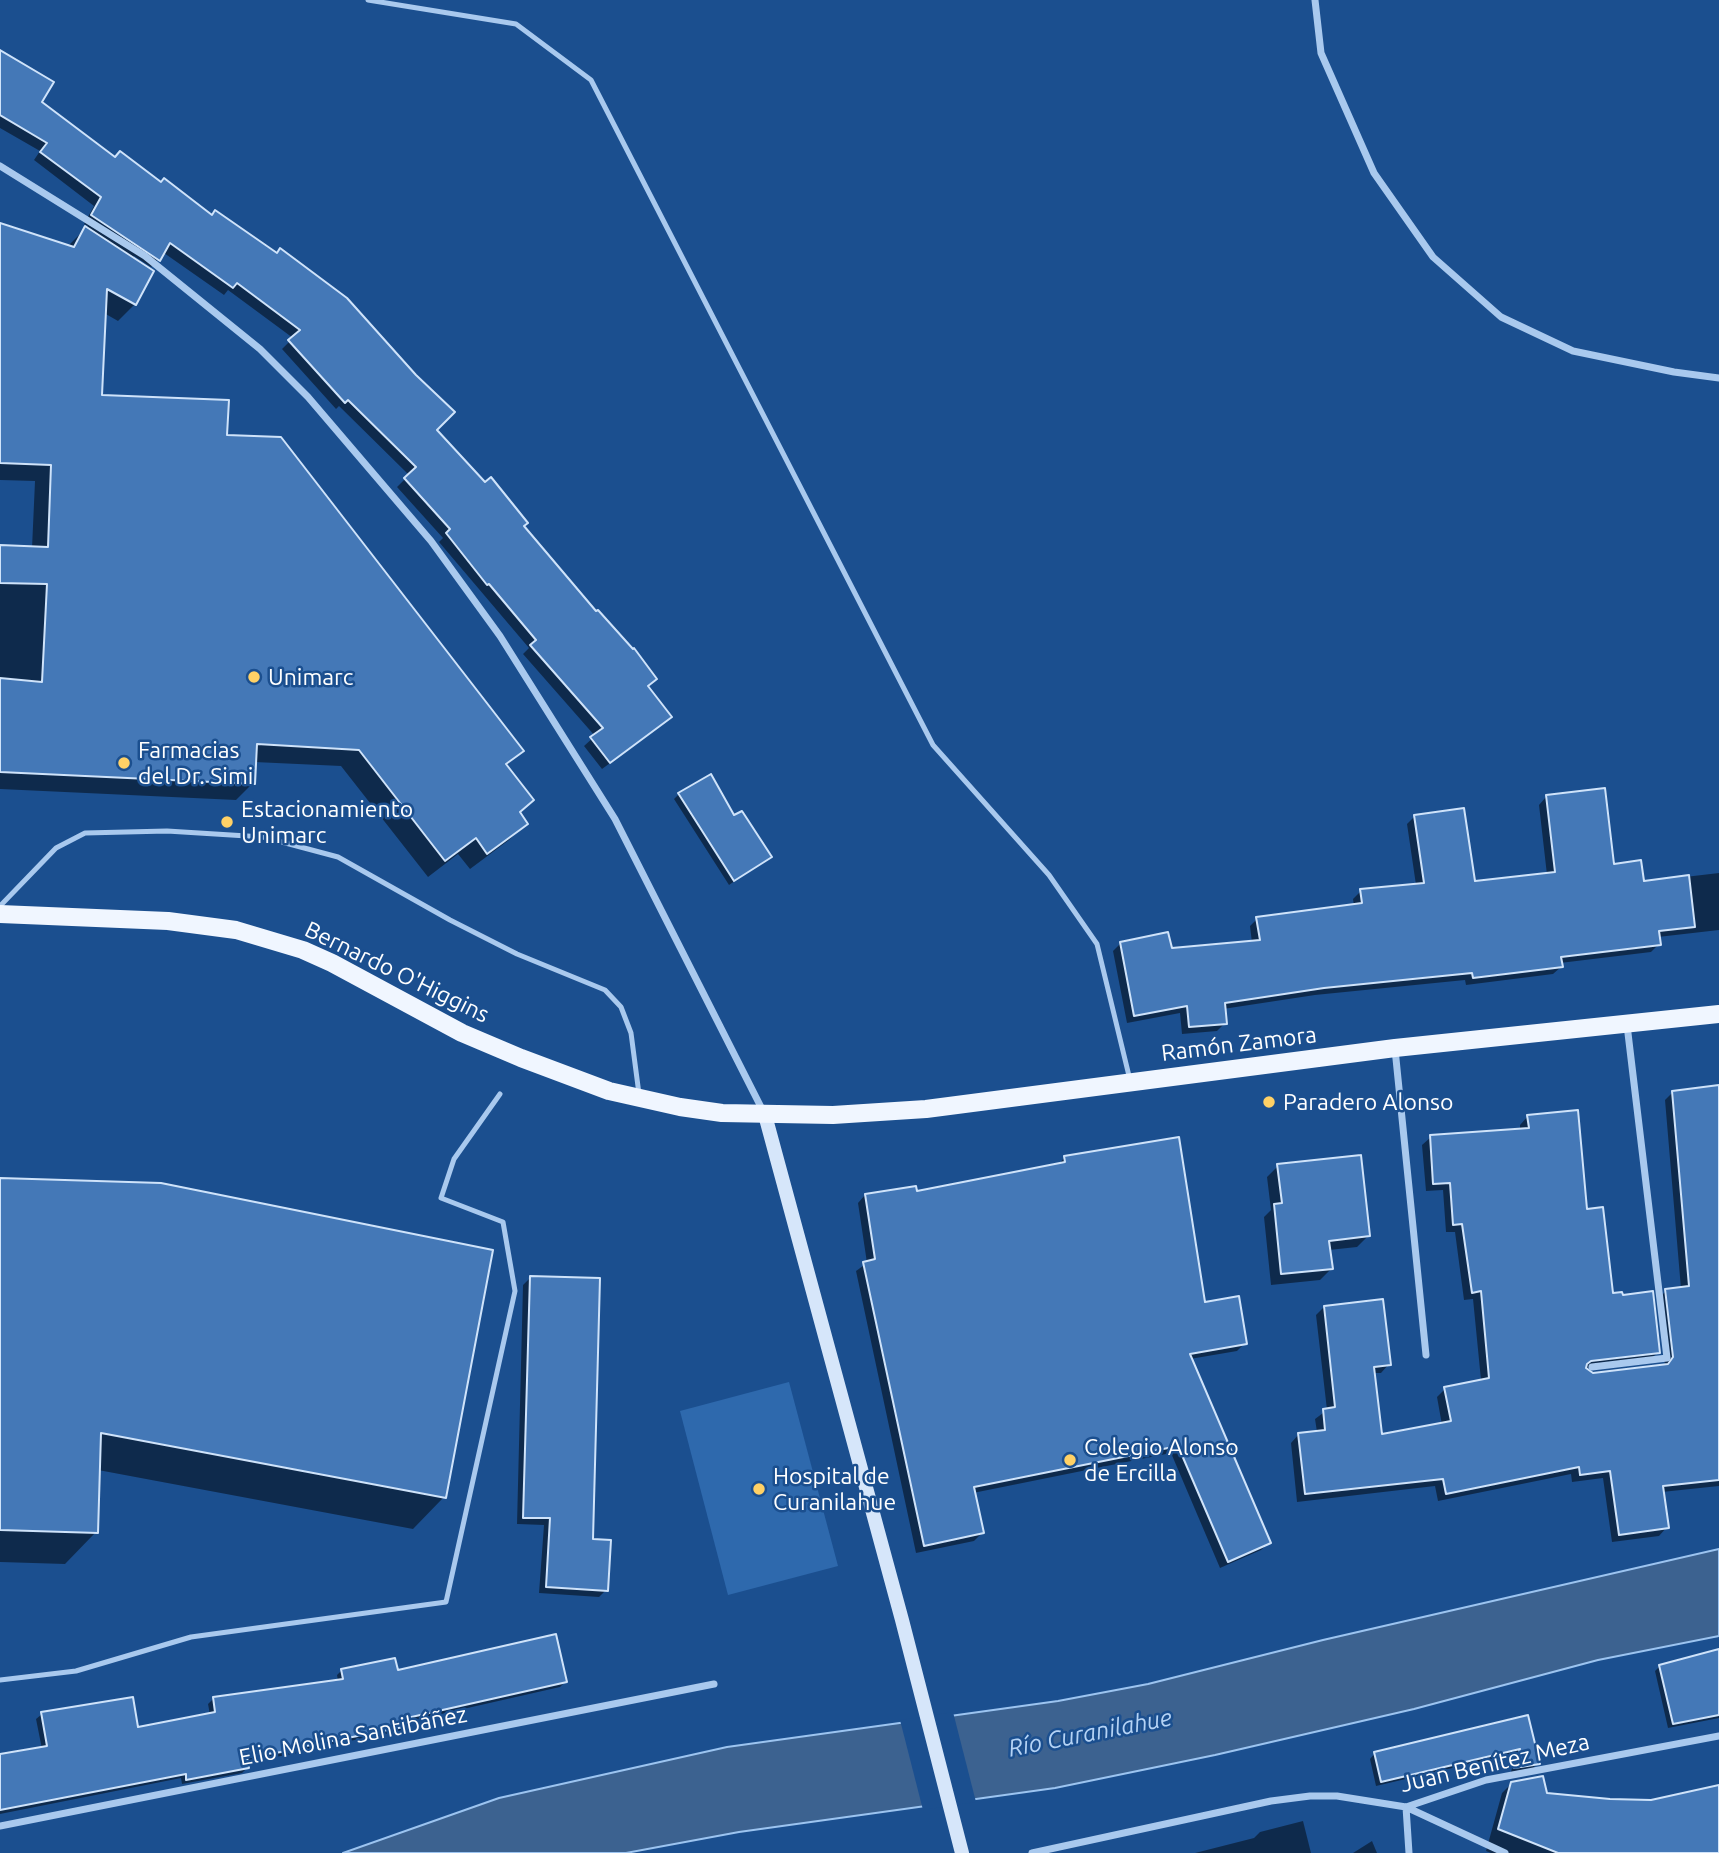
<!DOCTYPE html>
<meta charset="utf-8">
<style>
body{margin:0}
canvas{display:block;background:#1b4f8f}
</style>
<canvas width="1719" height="1853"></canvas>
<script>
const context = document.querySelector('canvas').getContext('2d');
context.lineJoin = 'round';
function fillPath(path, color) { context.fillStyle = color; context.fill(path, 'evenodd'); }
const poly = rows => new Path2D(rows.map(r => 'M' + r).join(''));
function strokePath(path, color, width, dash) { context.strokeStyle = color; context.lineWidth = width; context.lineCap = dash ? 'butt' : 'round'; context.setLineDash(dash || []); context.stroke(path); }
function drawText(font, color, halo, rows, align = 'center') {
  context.font = font + ' Ubuntu,sans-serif'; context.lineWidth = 5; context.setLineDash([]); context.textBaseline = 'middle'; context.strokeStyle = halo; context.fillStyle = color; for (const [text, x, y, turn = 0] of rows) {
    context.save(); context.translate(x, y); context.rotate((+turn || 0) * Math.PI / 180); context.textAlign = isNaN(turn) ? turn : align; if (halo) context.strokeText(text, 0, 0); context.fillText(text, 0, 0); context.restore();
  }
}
const green = poly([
 [789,1382,838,1566,728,1595,680,1411]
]);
const water = poly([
 [1719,1549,1719,1636,1598,1660,1414,1709,1215,1755,1055,1788,739,1832,626,1853,343,1853,499,1798,727,1747,1058,1701,1148,1684,1323,1640,1719,1549]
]);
const pier = poly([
 [953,1712,976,1802,923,1810,900,1720]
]);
const shadow = poly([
 [0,52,40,102,435,430,522,526,647,687,670,717,662,725,602,769,584,746,595,736,523,654,529,648,439,542,443,538,397,487,409,475,339,406,336,409,282,349,293,338,228,290,224,295,164,253,151,267,134,256,132,259,135,304,118,321,104,313,100,396,225,437,521,751,506,766,532,800,518,814,526,823,509,840,470,869,458,854,428,877,341,766,254,762,253,783,236,800,0,789,0,547,32,548,35,481,0,480,0,225,67,247,88,226,84,224,94,206,34,160,40,151,0,128],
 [679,794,734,818,769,857,729,885,674,799],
 [1546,797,1613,866,1642,882,1719,873,1719,930,1658,937,1659,944,1651,952,1560,963,1561,967,1553,974,1466,985,1465,980,1315,995,1223,1009,1225,1023,1217,1031,1182,1034,1180,1013,1127,1023,1113,951,1121,943,1170,950,1252,943,1250,926,1257,919,1354,906,1353,899,1361,891,1416,885,1407,824,1415,816,1474,883,1547,875,1539,805],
 [1719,1087,1719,1486,1662,1492,1667,1527,1659,1536,1612,1542,1603,1478,1572,1482,1571,1474,1438,1501,1435,1486,1297,1502,1291,1443,1299,1434,1317,1432,1315,1419,1327,1410,1316,1315,1324,1307,1389,1364,1381,1373,1373,1373,1380,1437,1442,1425,1437,1397,1445,1389,1481,1380,1473,1299,1464,1300,1455,1232,1446,1232,1443,1190,1426,1191,1422,1145,1431,1137,1520,1130,1520,1125,1528,1116,1586,1211,1612,1295,1658,1352,1650,1360,1585,1368,1589,1375,1665,1366,1658,1299,1666,1291,1681,1289,1665,1100,1673,1092],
 [1065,1157,1203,1304,1245,1343,1237,1351,1190,1359,1269,1543,1261,1550,1220,1568,1171,1453,973,1493,982,1533,974,1541,916,1553,856,1271,867,1263,858,1203,865,1195,915,1193,1057,1166],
 [1278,1166,1368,1236,1357,1247,1329,1250,1331,1269,1320,1280,1271,1285,1264,1217,1271,1210,1267,1177],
 [0,1180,444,1497,413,1529,98,1470,96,1532,65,1564,0,1562],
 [530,1278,591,1540,606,1590,599,1597,539,1593,544,1525,517,1524,523,1285],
 [1719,1651,1719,1718,1668,1728,1655,1671,1660,1666],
 [342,1670,565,1682,560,1687,406,1722,407,1725,401,1731,298,1751,295,1754,246,1761,247,1768,242,1773,182,1784,181,1778,0,1814,0,1756,42,1749,36,1719,42,1714,137,1729,210,1715,208,1704,214,1698,338,1681,337,1675],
 [1526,1717,1538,1763,1533,1768,1511,1772,1516,1753,1376,1786,1370,1759,1375,1753],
 [1512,1783,1546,1795,1651,1802,1719,1786,1719,1853,1491,1853,1486,1851,1502,1793],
 [1303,1821,1311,1853,1195,1853,1254,1838,1260,1832],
 [1372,1841,1377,1853,1353,1853]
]);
const building = poly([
 [0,50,54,82,42,102,115,157,120,151,161,182,164,178,212,215,215,210,277,253,280,248,347,298,416,375,455,412,437,430,485,482,491,477,528,523,524,526,596,611,598,610,633,649,634,648,657,679,648,686,672,717,610,763,590,737,603,728,530,645,536,640,489,584,487,585,446,533,450,529,404,478,416,467,348,400,345,403,288,340,300,330,237,283,233,288,170,243,160,261,91,215,101,197,40,152,47,143,0,115,0,50],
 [0,223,74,247,85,226,154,271,136,305,107,289,102,395,229,400,227,435,281,437,524,751,506,764,534,800,520,812,528,824,487,854,476,838,445,861,359,750,257,744,255,784,0,772,0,678,42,682,47,584,0,583,0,545,48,547,51,465,0,463,0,223],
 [711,774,734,815,742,811,772,857,734,881,678,793,711,774],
 [1605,788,1614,864,1641,860,1644,881,1689,875,1695,927,1659,931,1661,945,1561,957,1563,967,1473,978,1472,973,1324,988,1225,1003,1227,1024,1189,1027,1187,1006,1134,1016,1120,942,1168,932,1172,948,1260,940,1256,917,1362,903,1360,889,1424,883,1414,815,1464,808,1475,881,1555,872,1546,795,1605,788],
 [1719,1085,1719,1480,1663,1486,1669,1528,1619,1535,1610,1471,1580,1475,1579,1467,1446,1494,1443,1479,1305,1494,1298,1433,1325,1430,1323,1409,1335,1407,1324,1306,1383,1299,1391,1365,1374,1367,1382,1434,1451,1421,1444,1387,1489,1378,1481,1291,1472,1293,1462,1224,1453,1225,1450,1183,1433,1184,1430,1135,1529,1128,1527,1115,1578,1110,1587,1209,1603,1207,1613,1293,1622,1292,1623,1295,1653,1291,1660,1353,1591,1361,1587,1364,1586,1368,1593,1373,1668,1364,1673,1357,1665,1289,1689,1286,1672,1091,1719,1085],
 [1179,1137,1205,1302,1239,1296,1247,1344,1190,1354,1271,1543,1228,1562,1178,1446,974,1487,984,1533,924,1546,863,1262,875,1259,865,1194,916,1186,917,1191,1065,1162,1064,1156,1179,1137],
 [1361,1155,1370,1236,1329,1241,1333,1269,1281,1274,1274,1204,1282,1203,1277,1164,1361,1155],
 [0,1178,161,1183,493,1250,446,1498,101,1433,98,1533,0,1530,0,1178],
 [530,1276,600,1278,593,1539,611,1540,608,1591,546,1587,550,1518,523,1518,530,1276],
 [556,1634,567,1682,407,1718,409,1726,301,1747,302,1749,247,1757,249,1768,186,1780,186,1774,0,1810,0,1754,47,1746,41,1712,133,1697,138,1727,215,1712,213,1697,343,1679,341,1669,395,1658,398,1670,556,1634],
 [1719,1649,1719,1715,1673,1724,1659,1665,1719,1649],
 [1528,1715,1540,1764,1514,1768,1520,1749,1381,1782,1374,1752,1528,1715],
 [1543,1776,1547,1793,1610,1799,1651,1800,1719,1785,1719,1853,1558,1853,1498,1829,1511,1782,1543,1776]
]);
const service = poly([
 [368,0,516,24,591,80,933,745,1049,875,1097,944,1130,1080],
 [0,906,56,848,85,833,167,831,263,837,338,857,450,920,517,954,605,990,621,1007,631,1033,639,1094],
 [0,1680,76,1671,191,1637,446,1602,515,1291,503,1222,441,1198,454,1159,500,1094]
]);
const minor = poly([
 [1315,0,1321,53,1374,173,1433,257,1501,317,1573,351,1674,372,1719,378],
 [0,166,145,256,260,349,308,397,431,541,500,636,615,819,763,1111],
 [1395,1049,1426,1355],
 [1592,1367,1667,1358,1627,1025],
 [1406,1807,1505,1853],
 [1406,1807,1409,1853],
 [0,1826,714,1684],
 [1032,1853,1271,1801,1310,1796,1337,1796,1406,1807,1486,1780,1719,1736]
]);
const secondary = poly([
 [765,1115,902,1620,962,1853]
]);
const primary = poly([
 [0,914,168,921,236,930,303,950,332,963,462,1033,521,1058,609,1091,680,1107,722,1113,833,1115,926,1109,1395,1048,1719,1014]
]);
const markers = [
 [254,677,7,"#ffd166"],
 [124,763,7,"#ffd166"],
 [227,822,7,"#ffd166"],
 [1269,1102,7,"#ffd166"],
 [1070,1460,7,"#ffd166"],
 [759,1489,7,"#ffd166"]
];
const poiNames = [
 ["Unimarc",268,677],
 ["Farmacias",138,750],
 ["del Dr. Simi",138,776],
 ["Estacionamiento",241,809],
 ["Unimarc",241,835],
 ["Paradero Alonso",1283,1102],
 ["Colegio Alonso",1084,1447],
 ["de Ercilla",1084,1473],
 ["Hospital de",773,1476],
 ["Curanilahue",773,1502]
];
const streetNames = [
 ["Bernardo O'Higgins",397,972,26],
 ["Ramón Zamora",1239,1044,-7],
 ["Elio Molina Santibáñez",353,1736,-11],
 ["Juan Benítez Meza",1495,1763,-13]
];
const waterNames = [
 ["Río Curanilahue",1090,1733,-11]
];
fillPath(green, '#2e69ad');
fillPath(water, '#3c6290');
strokePath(water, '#9cc4f0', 2);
fillPath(pier, '#1b4f8f');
fillPath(shadow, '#0007');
fillPath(building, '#4478b7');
strokePath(building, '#cfe3fa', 2);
strokePath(service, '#a9c9ee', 5);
strokePath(minor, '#a9c9ee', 7);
strokePath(secondary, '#d6e6fa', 14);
strokePath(primary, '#f0f6ff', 18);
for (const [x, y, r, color] of markers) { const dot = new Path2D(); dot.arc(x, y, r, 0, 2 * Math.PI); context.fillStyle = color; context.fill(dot); strokePath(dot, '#1b4f8f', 2.5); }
drawText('23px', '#fff', '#1b4f8f', poiNames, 'left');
drawText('23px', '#fff', '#1b4f8f', streetNames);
drawText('italic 24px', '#b5d3f5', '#1b4f8f', waterNames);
</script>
